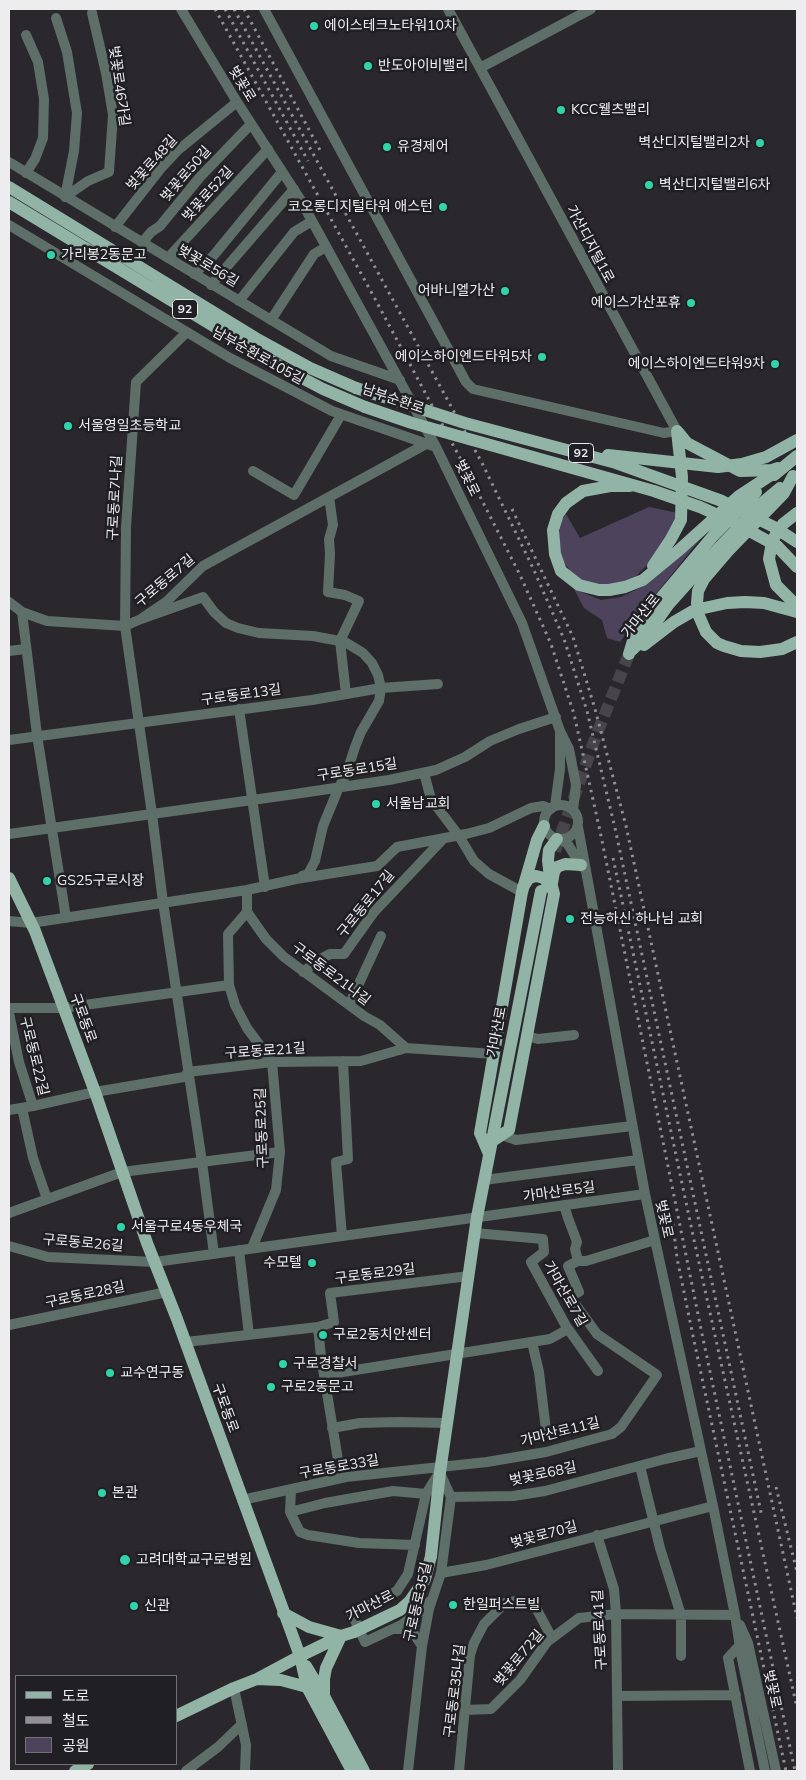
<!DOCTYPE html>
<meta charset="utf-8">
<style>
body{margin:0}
#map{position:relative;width:806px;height:1780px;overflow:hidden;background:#2a282c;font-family:Mulish,"Noto Sans KR",sans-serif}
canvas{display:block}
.frame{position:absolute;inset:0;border:10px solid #edecef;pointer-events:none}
.legend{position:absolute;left:15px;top:1675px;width:162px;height:90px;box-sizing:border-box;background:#201f23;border:1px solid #727175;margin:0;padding:6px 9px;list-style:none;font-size:15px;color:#edecef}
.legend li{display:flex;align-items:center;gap:10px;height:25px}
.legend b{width:25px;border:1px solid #727175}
</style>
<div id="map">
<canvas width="806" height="1780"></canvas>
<div class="frame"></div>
<ul class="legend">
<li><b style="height:6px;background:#92b4a7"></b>도로</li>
<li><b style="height:6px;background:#929094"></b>철도</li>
<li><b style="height:14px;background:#4d435d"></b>공원</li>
</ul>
</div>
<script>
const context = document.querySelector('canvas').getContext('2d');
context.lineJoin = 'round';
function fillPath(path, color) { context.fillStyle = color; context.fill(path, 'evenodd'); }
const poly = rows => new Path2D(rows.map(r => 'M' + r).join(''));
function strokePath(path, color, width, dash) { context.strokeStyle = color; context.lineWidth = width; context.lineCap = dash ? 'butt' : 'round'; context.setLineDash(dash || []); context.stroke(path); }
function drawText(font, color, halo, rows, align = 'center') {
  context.font = font + ' Mulish,"Noto Sans KR",sans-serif'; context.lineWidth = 5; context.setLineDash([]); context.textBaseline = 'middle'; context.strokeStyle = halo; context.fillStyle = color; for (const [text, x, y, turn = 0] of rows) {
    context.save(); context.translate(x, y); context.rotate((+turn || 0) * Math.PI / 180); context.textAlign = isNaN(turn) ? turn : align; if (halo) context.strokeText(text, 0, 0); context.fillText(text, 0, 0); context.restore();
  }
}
const green = poly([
 [649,507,678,513,677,522,651,561,634,578,621,584,600,585,583,581,570,571,561,558,558,538,562,520,566,514,580,538],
 [702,537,646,606,620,642,607,638,602,620,584,608,574,589,601,600,621,597,648,584]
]);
const majorTunnel = poly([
 [555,851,596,736,629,654]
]);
const minor = poly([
 [181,9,237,102,300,199,436,447,522,623,560,731,569,749,576,785,573,810],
 [264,9,466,382,473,389,664,433,677,431,448,9],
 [56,18,67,52,77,113,74,151,65,197],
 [26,35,38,62,44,99,43,138,35,159,26,173],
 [480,68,591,9],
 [9,162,331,356,400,380],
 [65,197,88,181,109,172,113,115,106,73,92,13],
 [9,225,230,358,332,411,436,447],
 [115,227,162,167,177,151,237,102],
 [142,243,151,232,160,226,200,177,251,124],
 [168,258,268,149],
 [194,274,214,255,282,172],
 [211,285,294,189],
 [239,301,294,232,312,221],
 [271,320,314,254,326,247],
 [187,332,136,382,126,527,125,626,152,814,163,902,202,1162,214,1254],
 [253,471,294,495,341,415],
 [329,497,333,525,329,539,330,554,328,592,345,595,359,601,340,641,346,694],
 [9,602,22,612,47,621,125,626,141,619,166,602,203,566,426,444],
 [22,612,37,735,66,918],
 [141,619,203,597,214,612,226,623,238,628,259,633,313,636,345,642,363,653,372,663,378,675,381,688,379,701,361,732,355,747,346,775,339,787,323,826,315,861,308,874,302,876],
 [9,651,25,649],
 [239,709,265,887],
 [9,740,312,700,381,688,438,684],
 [424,773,431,799,459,836,474,861,489,874,522,892],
 '544 822a17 17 0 1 1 34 0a17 17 0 1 1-34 0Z',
 [555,806,560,769,560,734],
 [578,827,645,1194,713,1506,735,1615,741,1654,765,1771],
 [9,834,288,795,389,780,436,770,465,757,490,741,519,729,556,717],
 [561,840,567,843,582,867],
 [247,890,247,912,228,934,229,985,235,1005,247,1028,272,1062,280,1152,276,1190,252,1248],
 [247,912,266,939,284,957,364,1016,380,1025,406,1048],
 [9,921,31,923,247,890,296,879,377,866,397,847,466,834,489,828,531,808,543,806,551,809],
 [303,972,317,961,330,954,344,954,374,912,443,839],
 [349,1005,381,936],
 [9,1008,63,1008,229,985],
 [9,1013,19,1062,33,1106],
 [527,1036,538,1039,574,1035],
 [22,1108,33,1158,47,1199],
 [9,1110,33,1106,95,1092,184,1077,188,1072,272,1062,361,1061,406,1048,494,1054],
 [502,1135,516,1140,632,1126],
 [484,1180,638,1160],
 [9,1213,122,1172,280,1152],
 [475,1233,543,1239,544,1252,531,1262,566,1326,598,1371],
 [342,1236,336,1162,348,1159,343,1061],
 [9,1246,48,1257,155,1262,645,1194],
 [239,1250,249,1335],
 [578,1261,586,1261,655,1240],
 [9,1325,167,1292],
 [318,1327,321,1357,341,1478],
 [186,1342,318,1327,334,1322,330,1293,469,1276],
 [532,1342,539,1372,546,1430],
 [324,1375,550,1339,568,1329],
 [332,1428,360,1423,398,1422,447,1423],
 [640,1466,660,1548,681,1615,681,1656],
 [291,1489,290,1512,300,1532,308,1535,359,1543,415,1545],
 [451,1497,513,1496,545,1491,665,1459,701,1451],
 [242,1500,346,1477,487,1462,546,1452,612,1434,621,1427,657,1375,597,1334,570,1297,579,1292,568,1266,578,1261,575,1249,577,1242,568,1218,564,1205],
 [290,1512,325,1503,393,1491,426,1494],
 [597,1535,614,1589,616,1614,618,1771],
 [441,1573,486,1565,713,1506],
 [430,1601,421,1611,401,1625,365,1642,352,1614,397,1591,408,1574,426,1494,439,1473],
 [740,1625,748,1643,776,1771],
 [395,1629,406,1629,414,1634,422,1646],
 [739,1646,728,1658,750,1771],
 [234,1688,246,1745,245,1771],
 [617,1696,736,1695],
 [465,1710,491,1709,520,1680,547,1642,579,1618,616,1614,735,1615],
 [186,1771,218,1747,242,1724],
 [408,1771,422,1646,429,1609,441,1573,451,1497,440,1473],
 [459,1771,470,1655,474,1643,484,1624,505,1603,516,1601,530,1602,536,1608,552,1638]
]);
const major = poly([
 [9,187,259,340,310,368,356,388],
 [9,202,283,368,323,389,365,407],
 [678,432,687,443,740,471,772,470,778,468],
 [774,475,797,456],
 [793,476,784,493,728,551,704,579,698,591,697,603,699,616,706,632,717,643,724,646,741,651,760,652,782,649,797,642],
 [630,486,610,486,583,491,566,503,558,514,553,530,555,554,561,571,579,585,599,590,609,590,625,587,643,580,678,551,739,496,780,469],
 [797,513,783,524,776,534,772,542,769,559,776,585,797,606],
 [777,546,797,567],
 [653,566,671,539,681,520,682,477,677,431],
 [704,608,727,603,745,602,764,603,797,612],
 [644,645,674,622,693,611],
 [632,650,647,635,668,605,718,549,762,503,780,488],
 [629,654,636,631,660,599,713,536,756,492],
 [9,878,35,931,95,1092,147,1243,177,1319,300,1656,307,1687,352,1771],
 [552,883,554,872,557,867,565,864,581,865],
 [523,887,529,878,536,876,544,878,552,889],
 [491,1142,509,1130,554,894,550,878,548,860,549,850,557,839],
 [489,1154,480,1133,522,892,537,840,544,826],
 [431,1556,440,1472,477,1217,541,891],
 [283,1613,309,1627,341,1636,326,1668,324,1679,324,1694],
 [306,1666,324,1696,364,1771],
 [257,1679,281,1680,307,1687],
 [176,1716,234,1688,257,1679,300,1656,341,1636,354,1632],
 [75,1771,88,1764]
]);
const rail = poly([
 [215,9,374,297,467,471,520,575,551,644,574,714,600,831,702,1334,795,1771],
 [225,9,308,161],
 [234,9,482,463,533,568,564,639,587,711,615,828,762,1517],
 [244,9,321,152],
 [512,509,573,637,595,709,626,826,797,1618],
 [613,858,694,1240,797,1708],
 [673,1224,677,1258,693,1336,786,1771],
 [776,1487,797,1572]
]);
const majorBridge = poly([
 [356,388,465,423,616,463,722,501,774,527,797,542],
 [365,407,412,423,654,491,700,507,733,522,777,546],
 [608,455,718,467,742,464,766,457,797,440],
 [354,1632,400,1610,410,1601,425,1579,431,1556]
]);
const markers = [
 [314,26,5,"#31d4a9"],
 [368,66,5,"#31d4a9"],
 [561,110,5,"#31d4a9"],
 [760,143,5,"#31d4a9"],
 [387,147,5,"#31d4a9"],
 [649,185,5,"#31d4a9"],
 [443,207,5,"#31d4a9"],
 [51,255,5,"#31d4a9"],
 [505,291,5,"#31d4a9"],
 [691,303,5,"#31d4a9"],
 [542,357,5,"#31d4a9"],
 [775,364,5,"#31d4a9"],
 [68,426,5,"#31d4a9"],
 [376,804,5,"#31d4a9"],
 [47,881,5,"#31d4a9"],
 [570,919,5,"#31d4a9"],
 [121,1227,5,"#31d4a9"],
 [312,1263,5,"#31d4a9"],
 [323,1335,5,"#31d4a9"],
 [283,1364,5,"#31d4a9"],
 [110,1373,5,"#31d4a9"],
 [271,1387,5,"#31d4a9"],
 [102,1493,5,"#31d4a9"],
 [125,1560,6,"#31d4a9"],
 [453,1605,5,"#31d4a9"],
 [134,1606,5,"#31d4a9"]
];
const shields = [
 [185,309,25],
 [581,453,25]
];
const shieldNames = [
 ["92",185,309],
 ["92",581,453]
];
const poiNames = [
 ["에이스테크노타워10차",324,26],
 ["반도아이비밸리",378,66],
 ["KCC웰츠밸리",571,110],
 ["벽산디지털밸리2차",750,143,"right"],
 ["유경제어",397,147],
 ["벽산디지털밸리6차",659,185],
 ["코오롱디지털타워 애스턴",433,207,"right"],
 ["가리봉2동문고",61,255],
 ["어바니엘가산",495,291,"right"],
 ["에이스가산포휴",681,303,"right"],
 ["에이스하이엔드타워5차",532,357,"right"],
 ["에이스하이엔드타워9차",765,364,"right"],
 ["서울영일초등학교",78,426],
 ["서울남교회",386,804],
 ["GS25구로시장",57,881],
 ["전능하신 하나님 교회",580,919],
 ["서울구로4동우체국",131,1227],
 ["수모텔",302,1263,"right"],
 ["구로2동치안센터",333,1335],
 ["구로경찰서",293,1364],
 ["교수연구동",120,1373],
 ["구로2동문고",281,1387],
 ["본관",112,1493],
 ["고려대학교구로병원",136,1560],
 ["한일퍼스트빌",463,1605],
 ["신관",144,1606]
];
const streetNames = [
 ["벚꽃로",242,84,59],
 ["벚꽃로46가길",119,86,82],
 ["벚꽃로48길",152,163,-48],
 ["벚꽃로50길",186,174,-49],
 ["벚꽃로52길",208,194,-48],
 ["가산디지털1로",590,244,62],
 ["벚꽃로56길",208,266,31],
 ["남부순환로105길",258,356,29],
 ["남부순환로",393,399,19],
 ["벚꽃로",467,478,64],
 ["구로동로7나길",115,498,-87],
 ["구로동로7길",165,581,-40],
 ["가마산로",641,616,-51],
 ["구로동로13길",241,695,-8],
 ["구로동로15길",357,770,-9],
 ["구로동로17길",366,904,-51],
 ["구로동로21나길",331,974,37],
 ["구로동로",83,1018,70],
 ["가마산로",497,1032,-79],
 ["구로동로21길",265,1051,-4],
 ["구로동로22길",34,1056,76],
 ["구로동로25길",262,1128,-92],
 ["가마산로5길",559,1192,-8],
 ["벚꽃로",664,1219,78],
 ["구로동로26길",83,1243,5],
 ["구로동로29길",375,1274,-7],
 ["가마산로7길",565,1294,60],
 ["구로동로28길",85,1295,-12],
 ["구로동로",225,1408,70],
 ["가마산로11길",560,1432,-14],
 ["구로동로33길",339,1467,-10],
 ["벚꽃로68길",543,1474,-12],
 ["벚꽃로70길",544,1535,-15],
 ["구로동로35길",418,1602,-77],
 ["가마산로",370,1606,-27],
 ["구로동로41길",600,1630,-93],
 ["벚꽃로72길",519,1658,-50],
 ["벚꽃로",772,1689,78],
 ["구로동로35나길",455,1691,-83]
];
fillPath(green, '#4d435d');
strokePath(majorTunnel, '#474549', 12, [12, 6]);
strokePath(minor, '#5e6e68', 10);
strokePath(major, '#92b4a7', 12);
strokePath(rail, '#929094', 3, [2.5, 5]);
strokePath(majorBridge, '#92b4a7', 12);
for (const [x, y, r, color] of markers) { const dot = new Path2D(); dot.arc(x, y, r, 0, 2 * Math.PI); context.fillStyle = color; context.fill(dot); strokePath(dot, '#201f23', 2); }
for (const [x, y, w] of shields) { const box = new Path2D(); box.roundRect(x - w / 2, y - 9.5, w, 19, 4); context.fillStyle = '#201f23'; context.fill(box); strokePath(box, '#edecef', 1); }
drawText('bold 12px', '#edecef', null, shieldNames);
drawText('14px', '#edecef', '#201f23', poiNames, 'left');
drawText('14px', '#edecef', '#201f23', streetNames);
</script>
